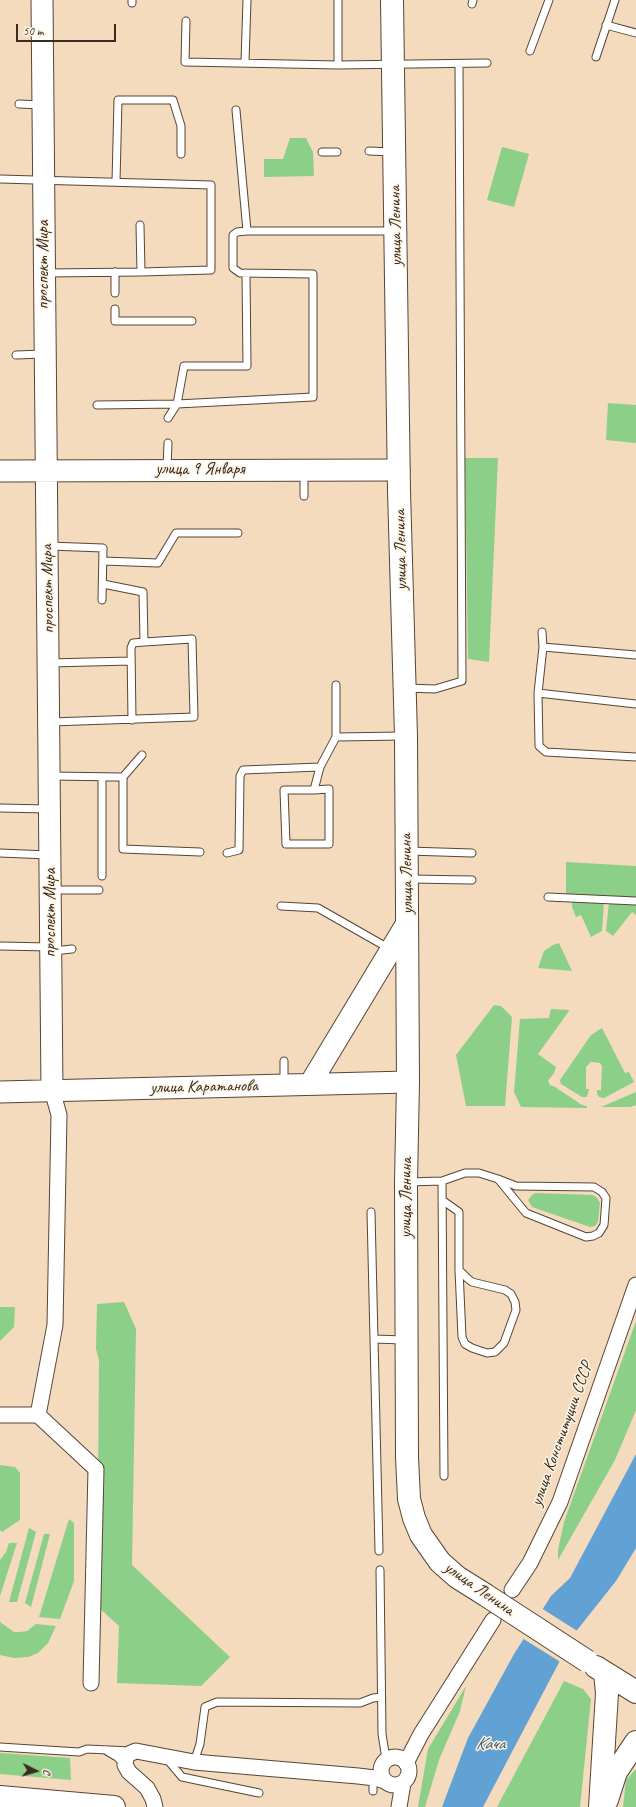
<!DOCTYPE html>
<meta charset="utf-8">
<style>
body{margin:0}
#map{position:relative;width:636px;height:1807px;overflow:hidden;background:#f4dbbd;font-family:Caveat,sans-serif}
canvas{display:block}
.north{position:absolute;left:16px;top:1751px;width:40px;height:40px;-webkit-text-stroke:3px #fcf5e5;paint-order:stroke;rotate:95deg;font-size:11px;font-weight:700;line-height:16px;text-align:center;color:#3b2a1e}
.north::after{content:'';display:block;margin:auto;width:14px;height:18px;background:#3b2a1e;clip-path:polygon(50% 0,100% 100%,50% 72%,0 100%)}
.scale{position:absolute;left:16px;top:24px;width:100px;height:18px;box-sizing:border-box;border:2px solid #3b2a1e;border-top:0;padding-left:5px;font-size:12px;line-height:14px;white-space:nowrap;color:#3b2a1e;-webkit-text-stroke:3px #fcf5e5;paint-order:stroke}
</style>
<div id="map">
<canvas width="636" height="1807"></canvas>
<div class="north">С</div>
<div class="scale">50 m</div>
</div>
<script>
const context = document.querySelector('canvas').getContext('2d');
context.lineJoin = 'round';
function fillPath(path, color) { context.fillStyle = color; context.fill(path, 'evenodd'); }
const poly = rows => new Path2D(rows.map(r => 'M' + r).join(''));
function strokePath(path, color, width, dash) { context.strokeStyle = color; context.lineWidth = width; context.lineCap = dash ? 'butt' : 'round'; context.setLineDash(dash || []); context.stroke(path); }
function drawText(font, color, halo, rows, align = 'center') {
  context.font = font + ' Caveat,sans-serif'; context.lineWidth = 3; context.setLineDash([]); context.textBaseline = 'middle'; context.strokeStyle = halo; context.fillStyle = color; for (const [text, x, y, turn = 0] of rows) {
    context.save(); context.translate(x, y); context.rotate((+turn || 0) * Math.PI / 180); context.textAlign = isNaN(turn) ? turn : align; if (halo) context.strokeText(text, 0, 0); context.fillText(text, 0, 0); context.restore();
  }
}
const green = poly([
 [290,138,306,138,313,152,314,176,264,177,264,159,283,159],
 [502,147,529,154,514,207,487,200],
 [608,403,636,405,636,443,606,440],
 [465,458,498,458,489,662,468,659],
 [566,862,636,866,636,898,566,895],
 [572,902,604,902,602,931,591,937,581,915,576,917,572,907],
 [609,902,636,904,636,915,632,912,613,936,606,931],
 [559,943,572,971,538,968,544,951,553,945],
 [494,1005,501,1006,512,1017,505,1106,466,1106,456,1055],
 [551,1009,569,1010,569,1011,538,1054,556,1067,554,1073,548,1081,550,1085,555,1087,582,1105,587,1106,587,1108,521,1107,514,1092,520,1019,549,1018],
 [602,1028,625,1073,629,1072,634,1082,604,1098,599,1097,597,1094,597,1090,601,1090,602,1066,600,1063,591,1062,586,1067,586,1089,589,1089,587,1097,582,1097,561,1084,560,1080,591,1035],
 [636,1092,636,1105,630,1107,601,1107],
 [535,1193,593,1195,597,1198,600,1203,598,1222,595,1226,590,1227,532,1207,528,1200,532,1195],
 [124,1302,136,1329,132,1565,230,1657,201,1686,117,1683,119,1626,97,1606,99,1360,96,1349,97,1304],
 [0,1307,15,1307,14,1327,0,1341],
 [636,1321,636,1410,615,1460,558,1560,558,1550,564,1522],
 [0,1465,15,1467,20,1473,20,1520,2,1532,0,1530],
 [69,1519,74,1523,74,1581,60,1619,39,1617],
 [29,1528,36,1532,17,1602,9,1602],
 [44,1534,50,1534,31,1607,25,1603],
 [9,1543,17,1543,0,1596,0,1560,6,1552],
 [0,1622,14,1632,20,1632,27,1631,36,1624,56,1626,48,1643,38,1653,28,1657,14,1658,0,1655],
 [564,1681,583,1689,591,1699,580,1807,497,1807],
 [466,1686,460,1711,439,1760,425,1807,418,1807,428,1749],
 [0,1753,70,1758,71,1780,0,1774],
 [636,1769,636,1807,623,1807,626,1780]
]);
const water = poly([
 [636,1454,636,1548,616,1581,574,1634,483,1807,442,1807,468,1738,514,1654,551,1596,570,1578]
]);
const pier = poly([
 [541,1608,579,1632,562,1663,522,1638]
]);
const lane = poly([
 [132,0,132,3],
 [338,0,338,65,487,63],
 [472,4,473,0],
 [186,21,185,62,338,65],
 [606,25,636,33],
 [530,51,549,0],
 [596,57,615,0],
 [245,62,247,0],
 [19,104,42,105],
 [236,110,247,231],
 [369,151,393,152],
 [322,152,337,152],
 [0,179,211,185,211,270,141,272],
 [116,182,118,100,173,100,181,126,181,154],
 [46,273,141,272,140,225],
 [115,293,115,272],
 [115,309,115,321,192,321],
 [16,355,43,354],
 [97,405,177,404,313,397,313,274,240,273,233,268,233,235,237,232,247,231,393,231],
 [168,418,177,404,184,366,247,366,246,273],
 [167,468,168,443],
 [304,496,304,472],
 [49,546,103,548,102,600],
 [103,561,158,563,176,533,238,533],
 [103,584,143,592,144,642,133,643,131,648,132,720],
 [542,632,543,647],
 [636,655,543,647,538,693,539,746,546,752,636,757],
 [49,663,131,661],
 [336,685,336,737],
 [406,688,435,689,462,681,459,64],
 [538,693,636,704],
 [51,722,194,717,192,639,144,642],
 [51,776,123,777,142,755],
 [123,777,123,849,200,852],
 [102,778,102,876],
 [314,790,284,790,286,844,329,844,329,789,314,790,320,767,336,737,403,736],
 [0,808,47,809],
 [408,851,472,853],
 [0,853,48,855],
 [227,853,239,850,240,776,243,770,320,767],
 [409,879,472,880],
 [53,890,99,890],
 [548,897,636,901],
 [281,906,318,908,390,949],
 [0,946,50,947],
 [53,951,72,949],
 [284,1083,284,1061],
 [442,1181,444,1476],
 [408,1182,442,1181,465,1173,479,1173,498,1179,526,1213,586,1237,593,1236,599,1233,604,1225,606,1198,602,1192,594,1187,516,1186,498,1179],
 [442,1200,459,1212,459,1270,462,1337,465,1344,472,1348,487,1353,495,1352,504,1343,516,1310,515,1302,511,1294,505,1290,472,1282,467,1278,459,1270],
 [371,1212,379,1551],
 [374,1339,404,1340],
 [380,1570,382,1734,386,1759],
 [0,1747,79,1752,87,1749,131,1751],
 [105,1750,117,1757,124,1764],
 [166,1758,182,1777,259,1793],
 [194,1762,200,1744,205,1707,217,1702,360,1703,373,1698,381,1697],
 [368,1780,373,1782,373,1791]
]);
const street = poly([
 [52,1090,59,1115,55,1325,38,1415,96,1469,91,1683],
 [0,1415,38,1415],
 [512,1590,530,1563,560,1502,636,1285],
 '381 1771a14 14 0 1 1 28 0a14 14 0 1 1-28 0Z',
 [406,1763,421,1734,493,1620],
 [155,1807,153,1799,147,1788,129,1772,125,1765,126,1757,131,1753,136,1751,194,1762,358,1776,375,1778,385,1781],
 [399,1807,403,1783]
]);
const secondary = poly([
 [42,0,52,1090],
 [0,471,399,470],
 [310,1084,407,923],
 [0,1092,408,1082]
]);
const primary = poly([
 [392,0,399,491,406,736,408,1082,406,1182,407,1457,409,1499,414,1518,421,1535,440,1562,457,1577,484,1594],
 [596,1667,636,1692],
 [0,1797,114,1807],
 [607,1800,616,1772,636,1742],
 [600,1807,607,1693,605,1673]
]);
const primaryBridge = poly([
 [484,1594,587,1661]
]);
const streetNames = [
 ["улица Ленина",396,226,-91],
 ["проспект Мира",44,265,-90],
 ["улица 9 Января",200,470],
 ["улица Ленина",401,550,-91],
 ["проспект Мира",48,589,-91],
 ["улица Ленина",407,874,-91],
 ["проспект Мира",51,913,-90],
 ["улица Каратанова",204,1087,-1],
 ["улица Ленина",407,1198,-90],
 ["улица Конституции СССР",562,1434,-70],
 ["улица Ленина",479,1589,35]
];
const waterNames = [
 ["Кача",490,1744]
];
fillPath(green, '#8bcf88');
fillPath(water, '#62a1d4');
fillPath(pier, '#f4dbbd');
strokePath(lane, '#574536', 9);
strokePath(street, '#574536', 17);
strokePath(secondary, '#574536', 23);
strokePath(primary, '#574536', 24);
strokePath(lane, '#fff', 7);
strokePath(street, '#fff', 15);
strokePath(secondary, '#fff', 21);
strokePath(primary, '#fff', 22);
strokePath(primaryBridge, '#574536', 24, []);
strokePath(primaryBridge, '#fff', 22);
drawText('17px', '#3b2a1e', '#fcf5e5', streetNames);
drawText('italic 18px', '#4b5a67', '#fcf5e5', waterNames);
</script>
